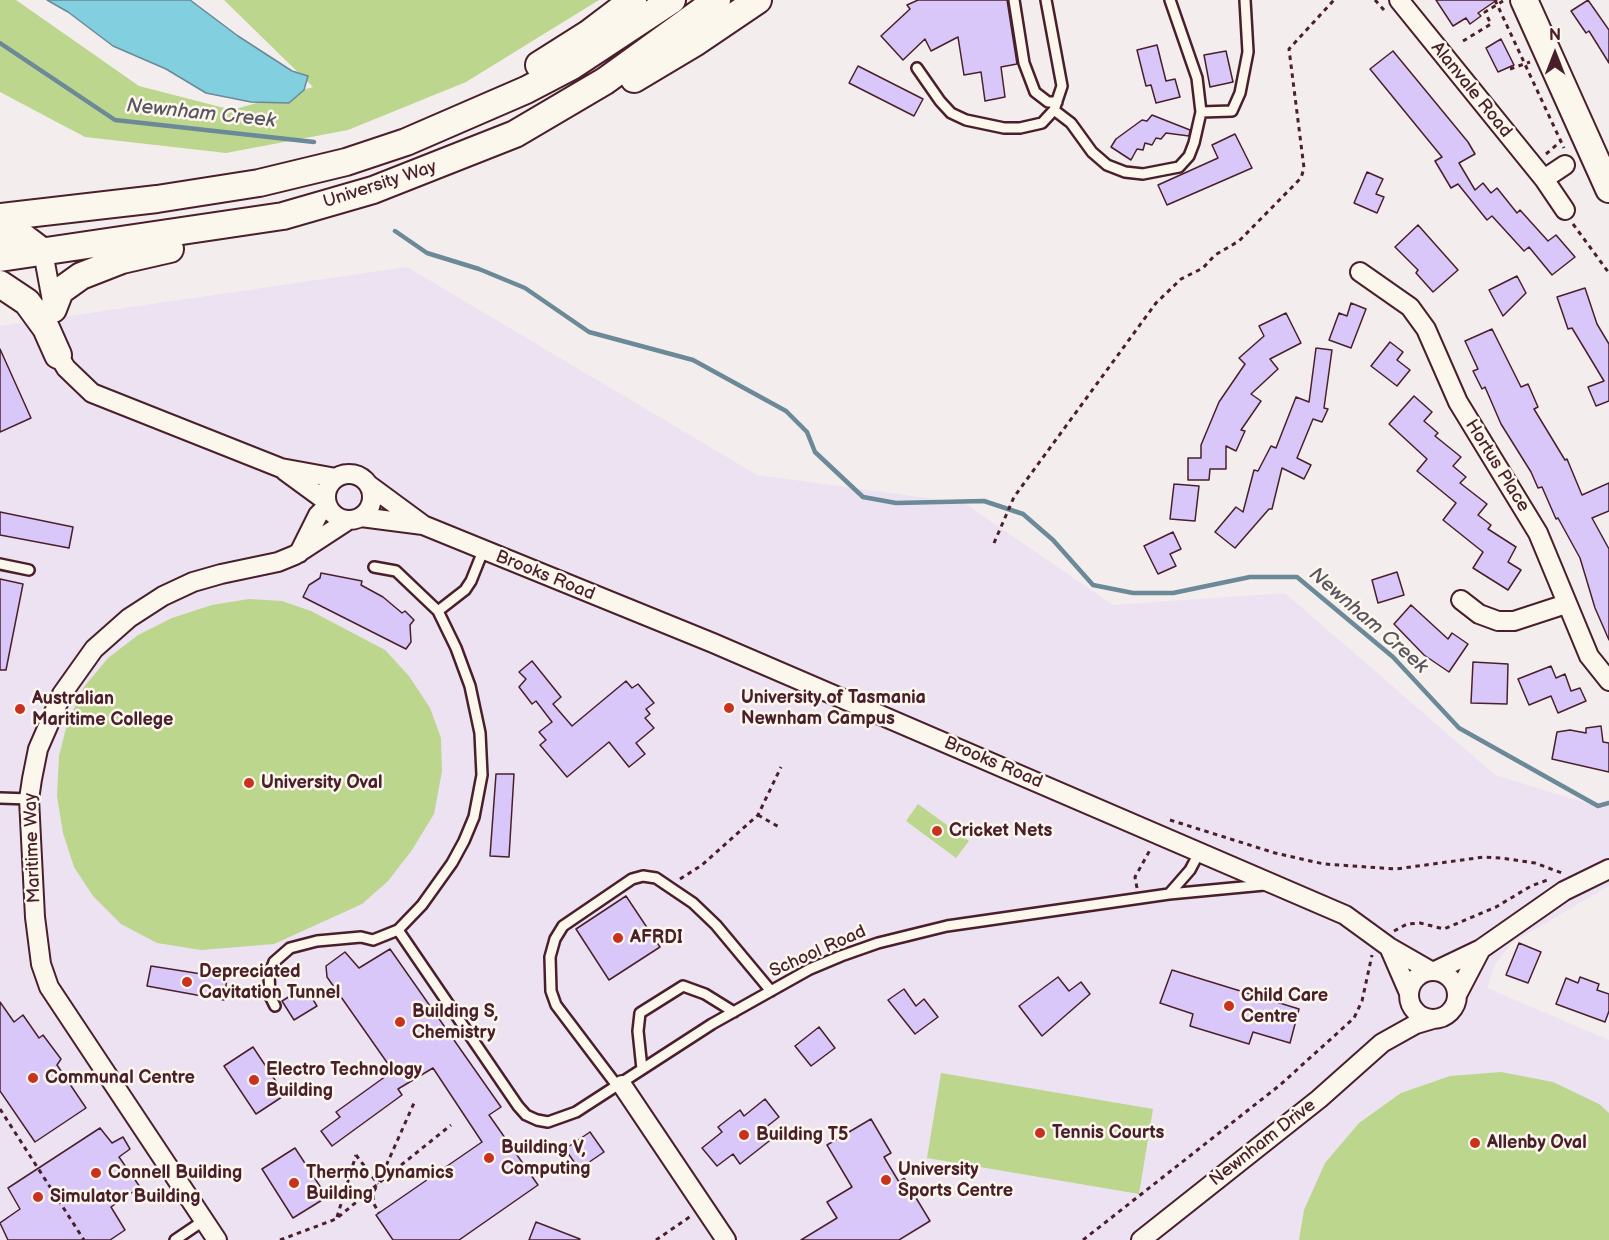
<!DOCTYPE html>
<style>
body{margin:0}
#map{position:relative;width:1609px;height:1240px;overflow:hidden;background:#f4edee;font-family:"Balsamiq Sans",sans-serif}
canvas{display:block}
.north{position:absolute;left:1525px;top:24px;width:60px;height:60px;-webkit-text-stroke:4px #fbf7ec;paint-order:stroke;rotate:0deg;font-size:16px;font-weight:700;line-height:24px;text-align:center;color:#4a1f2b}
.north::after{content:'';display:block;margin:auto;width:21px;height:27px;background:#4a1f2b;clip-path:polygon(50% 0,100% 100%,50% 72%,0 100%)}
</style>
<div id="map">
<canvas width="1609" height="1240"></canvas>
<div class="north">N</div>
</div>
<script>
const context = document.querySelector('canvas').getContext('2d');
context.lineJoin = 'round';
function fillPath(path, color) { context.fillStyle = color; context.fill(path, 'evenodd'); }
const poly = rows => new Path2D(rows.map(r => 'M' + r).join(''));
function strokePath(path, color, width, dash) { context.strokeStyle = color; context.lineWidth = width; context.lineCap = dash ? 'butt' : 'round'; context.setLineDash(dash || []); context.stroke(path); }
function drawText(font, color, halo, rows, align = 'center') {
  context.font = font + ' "Balsamiq Sans",sans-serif'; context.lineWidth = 5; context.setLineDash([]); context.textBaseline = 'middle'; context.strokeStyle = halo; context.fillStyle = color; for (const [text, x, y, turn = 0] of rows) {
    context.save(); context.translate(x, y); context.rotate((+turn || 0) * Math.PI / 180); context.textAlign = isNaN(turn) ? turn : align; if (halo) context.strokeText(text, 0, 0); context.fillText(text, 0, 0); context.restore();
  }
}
const built = poly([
 [407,267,757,475,964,503,1113,605,1285,593,1495,775,1602,808,1609,805,1609,886,1513,942,1495,964,1487,988,1609,1040,1609,1240,0,1240,0,326]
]);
const green = poly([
 [0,0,16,0,139,86,232,110,313,87,224,0,599,0,466,82,348,130,226,153,85,137,0,92],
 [249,599,282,601,311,611,385,650,409,676,430,708,441,738,442,771,434,814,412,850,388,881,362,904,274,944,201,950,157,943,121,924,93,896,74,867,63,833,57,796,59,756,67,724,84,687,108,658,138,635,172,618,212,605],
 [918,804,969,841,956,858,906,821],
 [1501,1072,1553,1082,1599,1104,1609,1113,1609,1240,1299,1240,1304,1210,1325,1163,1359,1123,1401,1093,1450,1076],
 [941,1073,1153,1109,1139,1194,927,1158]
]);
const water = poly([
 [47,0,190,0,238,36,292,71,308,76,304,90,289,103,251,102,206,93,166,69,113,46,68,12,47,0]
]);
const stream = poly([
 [0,43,115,120,314,142],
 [395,231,427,253,479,269,525,288,589,332,693,360,786,411,807,432,815,452,863,497,896,503,984,501,1023,514,1053,540,1093,585,1133,593,1173,593,1250,577,1297,577,1393,657,1459,728,1598,806,1609,803]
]);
const building = poly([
 [918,0,1007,0,1017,64,1001,67,1005,97,985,101,981,72,964,75,958,37,931,51,925,39,903,60,881,36,910,9,907,5,918,0],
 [1436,0,1497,0,1478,13,1481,16,1470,24,1466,18,1453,26,1436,0],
 [1588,0,1609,30,1609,63,1589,31,1586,33,1571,11,1588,0],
 [1501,39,1514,65,1498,72,1486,48,1501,39],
 [1157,45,1166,81,1175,79,1180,97,1156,103,1151,85,1146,86,1137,50,1157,45],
 [1226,51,1233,82,1210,87,1204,55,1226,51],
 [1393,51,1468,142,1475,154,1459,163,1475,190,1483,183,1491,193,1497,188,1517,213,1520,210,1548,241,1556,235,1575,257,1552,275,1529,247,1524,251,1492,216,1487,220,1458,184,1451,188,1435,161,1442,157,1370,69,1393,51],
 [858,66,923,99,914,116,849,83,858,66],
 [1152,115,1190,130,1189,136,1166,133,1161,139,1156,138,1152,145,1145,143,1143,150,1137,149,1131,160,1111,147,1116,139,1142,120,1147,121,1152,115],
 [1235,134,1252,168,1167,205,1158,185,1218,158,1212,145,1235,134],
 [1367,172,1383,179,1376,194,1384,197,1377,213,1354,203,1367,172],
 [1418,225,1458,270,1433,292,1416,273,1418,270,1395,247,1418,225],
 [1517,276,1526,293,1503,316,1489,290,1517,276],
 [1585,288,1597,324,1609,344,1609,401,1596,406,1588,387,1604,381,1572,328,1568,329,1557,297,1585,288],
 [1351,303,1366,309,1351,348,1329,340,1339,313,1347,316,1351,303],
 [1286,313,1301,343,1270,359,1278,369,1251,394,1261,401,1241,430,1245,431,1236,451,1226,446,1226,469,1210,469,1209,480,1188,480,1188,458,1201,458,1201,445,1219,402,1245,364,1239,358,1264,336,1259,326,1286,313],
 [1492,329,1521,387,1528,384,1538,407,1534,409,1565,460,1567,459,1582,495,1609,483,1609,511,1592,518,1609,549,1609,640,1595,608,1580,558,1558,518,1556,519,1542,487,1538,488,1531,472,1501,424,1485,387,1482,389,1473,371,1478,369,1465,341,1492,329],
 [1390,342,1403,352,1397,360,1410,370,1397,386,1371,366,1390,342],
 [1316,348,1332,350,1324,408,1328,409,1322,422,1313,419,1297,458,1311,465,1304,479,1282,468,1272,509,1269,509,1235,548,1215,532,1236,507,1243,512,1254,470,1258,471,1271,446,1276,448,1296,397,1309,402,1316,348],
 [0,349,31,418,0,432,0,349],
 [1414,396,1432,412,1424,421,1438,433,1435,436,1461,457,1453,466,1466,477,1460,483,1487,504,1478,515,1491,525,1488,529,1516,547,1508,562,1521,570,1508,590,1473,568,1483,552,1443,520,1456,503,1417,471,1427,459,1389,424,1414,396],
 [1174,484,1199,486,1195,521,1170,519,1174,484],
 [0,512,73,527,69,548,0,535,0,512],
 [1173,532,1181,549,1170,554,1176,566,1158,574,1144,546,1173,532],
 [1397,572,1404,595,1378,603,1372,580,1397,572],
 [321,573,362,581,361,585,383,597,402,613,405,611,414,620,410,625,411,642,406,649,303,597,309,585,320,578,321,573],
 [0,579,23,584,6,670,0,670,0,579],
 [1411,605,1448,639,1452,633,1468,644,1449,672,1424,655,1394,624,1411,605],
 [532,661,561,697,553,704,572,726,626,681,632,688,638,684,654,703,646,709,650,714,645,718,654,728,636,743,645,754,629,767,609,742,567,777,540,745,546,740,539,732,552,722,536,701,532,704,519,687,526,679,519,672,532,661],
 [1473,662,1508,664,1507,704,1471,703,1473,662],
 [1551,666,1556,678,1565,674,1571,691,1580,688,1586,701,1558,713,1551,696,1529,705,1518,679,1551,666],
 [1601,726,1603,742,1609,743,1609,772,1552,759,1557,732,1570,730,1586,733,1586,728,1601,726],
 [496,774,514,774,509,857,490,856,496,774],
 [626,896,660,947,609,980,576,929,626,896],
 [1519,943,1541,952,1528,983,1506,975,1519,943],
 [390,949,501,1107,489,1115,538,1185,459,1240,393,1240,376,1215,482,1142,433,1068,398,1089,402,1095,332,1146,321,1131,340,1117,336,1112,393,1071,327,977,326,966,345,952,359,968,390,949],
 [151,966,227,978,224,1000,147,986,151,966],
 [1172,970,1299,1009,1290,1043,1253,1032,1249,1044,1190,1026,1193,1014,1160,1003,1172,970],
 [1058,977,1069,991,1081,982,1090,994,1042,1036,1019,1006,1058,977],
 [1580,977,1599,984,1597,990,1609,994,1609,1011,1605,1022,1556,1004,1566,978,1578,983,1580,977],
 [305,987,317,1006,294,1020,282,1001,305,987],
 [904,989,916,1006,924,999,938,1017,915,1034,888,1000,904,989],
 [0,1002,14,1022,23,1015,39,1038,43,1035,61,1059,57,1065,86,1108,35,1142,0,1091,0,1002],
 [819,1027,835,1048,811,1066,795,1046,819,1027],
 [253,1047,285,1095,256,1114,224,1066,253,1047],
 [765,1099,779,1117,765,1128,773,1138,740,1164,733,1154,717,1166,702,1148,722,1132,718,1127,740,1110,744,1116,765,1099],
 [871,1119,891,1153,884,1157,899,1182,904,1178,930,1221,899,1240,801,1240,837,1218,827,1202,852,1187,827,1145,871,1119],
 [100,1128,112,1143,123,1137,130,1149,119,1157,140,1187,111,1207,125,1230,110,1240,8,1240,0,1223,20,1209,8,1188,100,1128],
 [590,1132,604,1152,579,1169,565,1149,590,1132],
 [295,1148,327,1197,293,1218,262,1169,295,1148],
 [536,1222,580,1239,579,1240,529,1240,536,1222]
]);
const path = poly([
 [1375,0,1384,10],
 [1495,0,1564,148],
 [1463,41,1491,24,1485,12,1503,1],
 [1510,69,1530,62],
 [1546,154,1560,142],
 [1573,224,1609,273],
 [994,543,1014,497,1156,303,1181,279,1203,268,1215,255,1239,241,1301,178,1304,168,1289,49,1334,0],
 [758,815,779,827],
 [1170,820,1275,853,1324,864,1396,869,1484,857,1501,858,1535,863,1562,873],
 [680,879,702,865,758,815,781,767],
 [1137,888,1135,877,1150,850],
 [1394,931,1407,924,1420,923,1444,929,1496,907,1531,886,1550,879],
 [0,1109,84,1240],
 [356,1155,378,1184],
 [380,1182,451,1125],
 [376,1187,373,1193,374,1204,379,1213],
 [337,1217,356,1155],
 [280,1240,336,1219,378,1184,414,1103],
 [656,1240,691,1216],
 [1083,1240,1280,1085,1354,1018,1362,1001,1372,955]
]);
const lane = poly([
 [1014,0,1024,63,1035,92,1048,102,1057,102],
 [917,68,940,101,951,113,966,120,1004,128,1020,128,1042,123,1054,110,1062,86,1046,0],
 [1054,110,1071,123,1092,152,1107,165,1125,172,1143,174,1179,167,1189,156,1194,143,1201,112,1197,78,1170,0],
 [1201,112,1232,111,1240,93,1248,52,1245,0],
 [0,564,29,570],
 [374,567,396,571,438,611,465,590,471,581,483,551],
 [438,611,456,648,470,686,480,733,482,775,474,817,464,841,452,863,422,905,398,930,518,1106,526,1115,537,1120,548,1122,576,1112,712,1024,810,969,841,956,878,943,947,926,1169,894,1190,870,1199,853],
 [0,798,29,799],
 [1169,894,1264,885],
 [275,1006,270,996,269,975,274,962,290,948,317,941,361,937,373,940,398,930],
 [642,1069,638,1031,640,1013,683,986,705,994,734,1012],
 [618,1087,556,1005,551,991,550,957,555,939,563,926,632,879,643,876,656,878,693,903,716,925,771,991],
 [175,1240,203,1221]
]);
const street = poly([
 [1399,0,1544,179,1565,210],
 [1544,179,1565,165],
 [43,252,53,306],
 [1360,272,1410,307,1426,329,1458,402,1538,533,1589,656,1609,681],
 [56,343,58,355,66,368,92,393,281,468,336,478],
 [285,471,326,501],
 '326 497a23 23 0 1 1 46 0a23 23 0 1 1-46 0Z',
 [369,485,422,524],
 [361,517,423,525,713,643,1345,915,1389,947,1429,970],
 [299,553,318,515,327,506],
 [1461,600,1479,614,1498,621,1514,621,1566,604],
 [1389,947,1409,993],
 [1437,970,1481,949,1564,891,1609,869],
 '1409 995a24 24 0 1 1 48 0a24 24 0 1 1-48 0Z',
 [1458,993,1481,949],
 [622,1085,726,1240],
 [217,1240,49,987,41,964,35,917,29,799,32,779,38,749,62,694,94,649,129,618,163,596,193,582,221,574,278,562,295,555,347,521],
 [1141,1240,1319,1099,1382,1043,1416,1024,1433,1019]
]);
const secondary = poly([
 [1524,0,1609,189],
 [539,65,588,34,633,0],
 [634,79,696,42,758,0],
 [0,217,157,199,259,183,346,162,406,142,526,90,572,66,672,0],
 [0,233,18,233,43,252],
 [0,258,283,216,373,190,515,134,605,81,717,0],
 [0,284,27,302,46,328,58,355],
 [53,309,60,291,81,276,122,260,170,249]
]);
const markers = [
 [729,708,6,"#c8321e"],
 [20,709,6,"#c8321e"],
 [249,783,6,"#c8321e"],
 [937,831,6,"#c8321e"],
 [618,938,6,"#c8321e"],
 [187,982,6,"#c8321e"],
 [1229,1006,6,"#c8321e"],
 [400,1022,6,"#c8321e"],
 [33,1078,6,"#c8321e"],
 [254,1080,6,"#c8321e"],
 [1040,1133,6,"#c8321e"],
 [744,1135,6,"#c8321e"],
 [1475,1143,6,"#c8321e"],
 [489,1158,6,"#c8321e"],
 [96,1173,6,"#c8321e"],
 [886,1180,6,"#c8321e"],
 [294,1183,6,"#c8321e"],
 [38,1197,6,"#c8321e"]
];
const streetNames = [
 ["Alanvale Road",1471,90,51],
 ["University Way",380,185,-18],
 ["Hortus Place",1497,466,58],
 ["Brooks Road",545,576,22],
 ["Brooks Road",993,763,23],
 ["Maritime Way",33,848,-92],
 ["School Road",818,952,-24],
 ["Newnham Drive",1263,1143,-38]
];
const poiNames = [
 ["University of Tasmania",741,698],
 ["Newnham Campus",741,719],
 ["Australian",32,699],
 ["Maritime College",32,720],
 ["University Oval",261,783],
 ["Cricket Nets",949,831],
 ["AFRDI",630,938],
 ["Depreciated",199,972],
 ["Cavitation Tunnel",199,993],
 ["Child Care",1241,996],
 ["Centre",1241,1017],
 ["Building S,",412,1012],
 ["Chemistry",412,1033],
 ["Electro Technology",266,1070],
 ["Building",266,1091],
 ["Communal Centre",45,1078],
 ["Tennis Courts",1052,1133],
 ["Building T5",756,1135],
 ["Allenby Oval",1487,1143],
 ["Building V,",501,1148],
 ["Computing",501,1169],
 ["University",898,1170],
 ["Sports Centre",898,1191],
 ["Connell Building",108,1173],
 ["Thermo Dynamics",306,1173],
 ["Building",306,1194],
 ["Simulator Building",50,1197]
];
const waterNames = [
 ["Newnham Creek",201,114,6],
 ["Newnham Creek",1368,621,41]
];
fillPath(built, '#ece2f1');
fillPath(green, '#bcd68d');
fillPath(water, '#81cfdf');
strokePath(water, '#6b8997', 1.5);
strokePath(stream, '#6b8997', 4.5);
fillPath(building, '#d8c7f8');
strokePath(building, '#4a1f2b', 1.5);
strokePath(lane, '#4a1f2b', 14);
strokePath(street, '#4a1f2b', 22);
strokePath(secondary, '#4a1f2b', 30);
strokePath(path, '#4a1f2b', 3, [4.5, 4.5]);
strokePath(lane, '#fbf7ec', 9);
strokePath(street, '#fbf7ec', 18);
strokePath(secondary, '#fbf7ec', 26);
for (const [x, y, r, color] of markers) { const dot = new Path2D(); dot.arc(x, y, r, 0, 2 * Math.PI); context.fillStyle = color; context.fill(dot); strokePath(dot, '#fbf7ec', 2); }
drawText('18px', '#4a1f2b', '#fbf7ec', streetNames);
drawText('bold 18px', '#4a1f2b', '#fbf7ec', poiNames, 'left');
drawText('italic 20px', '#5a5461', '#fbf7ec', waterNames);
</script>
